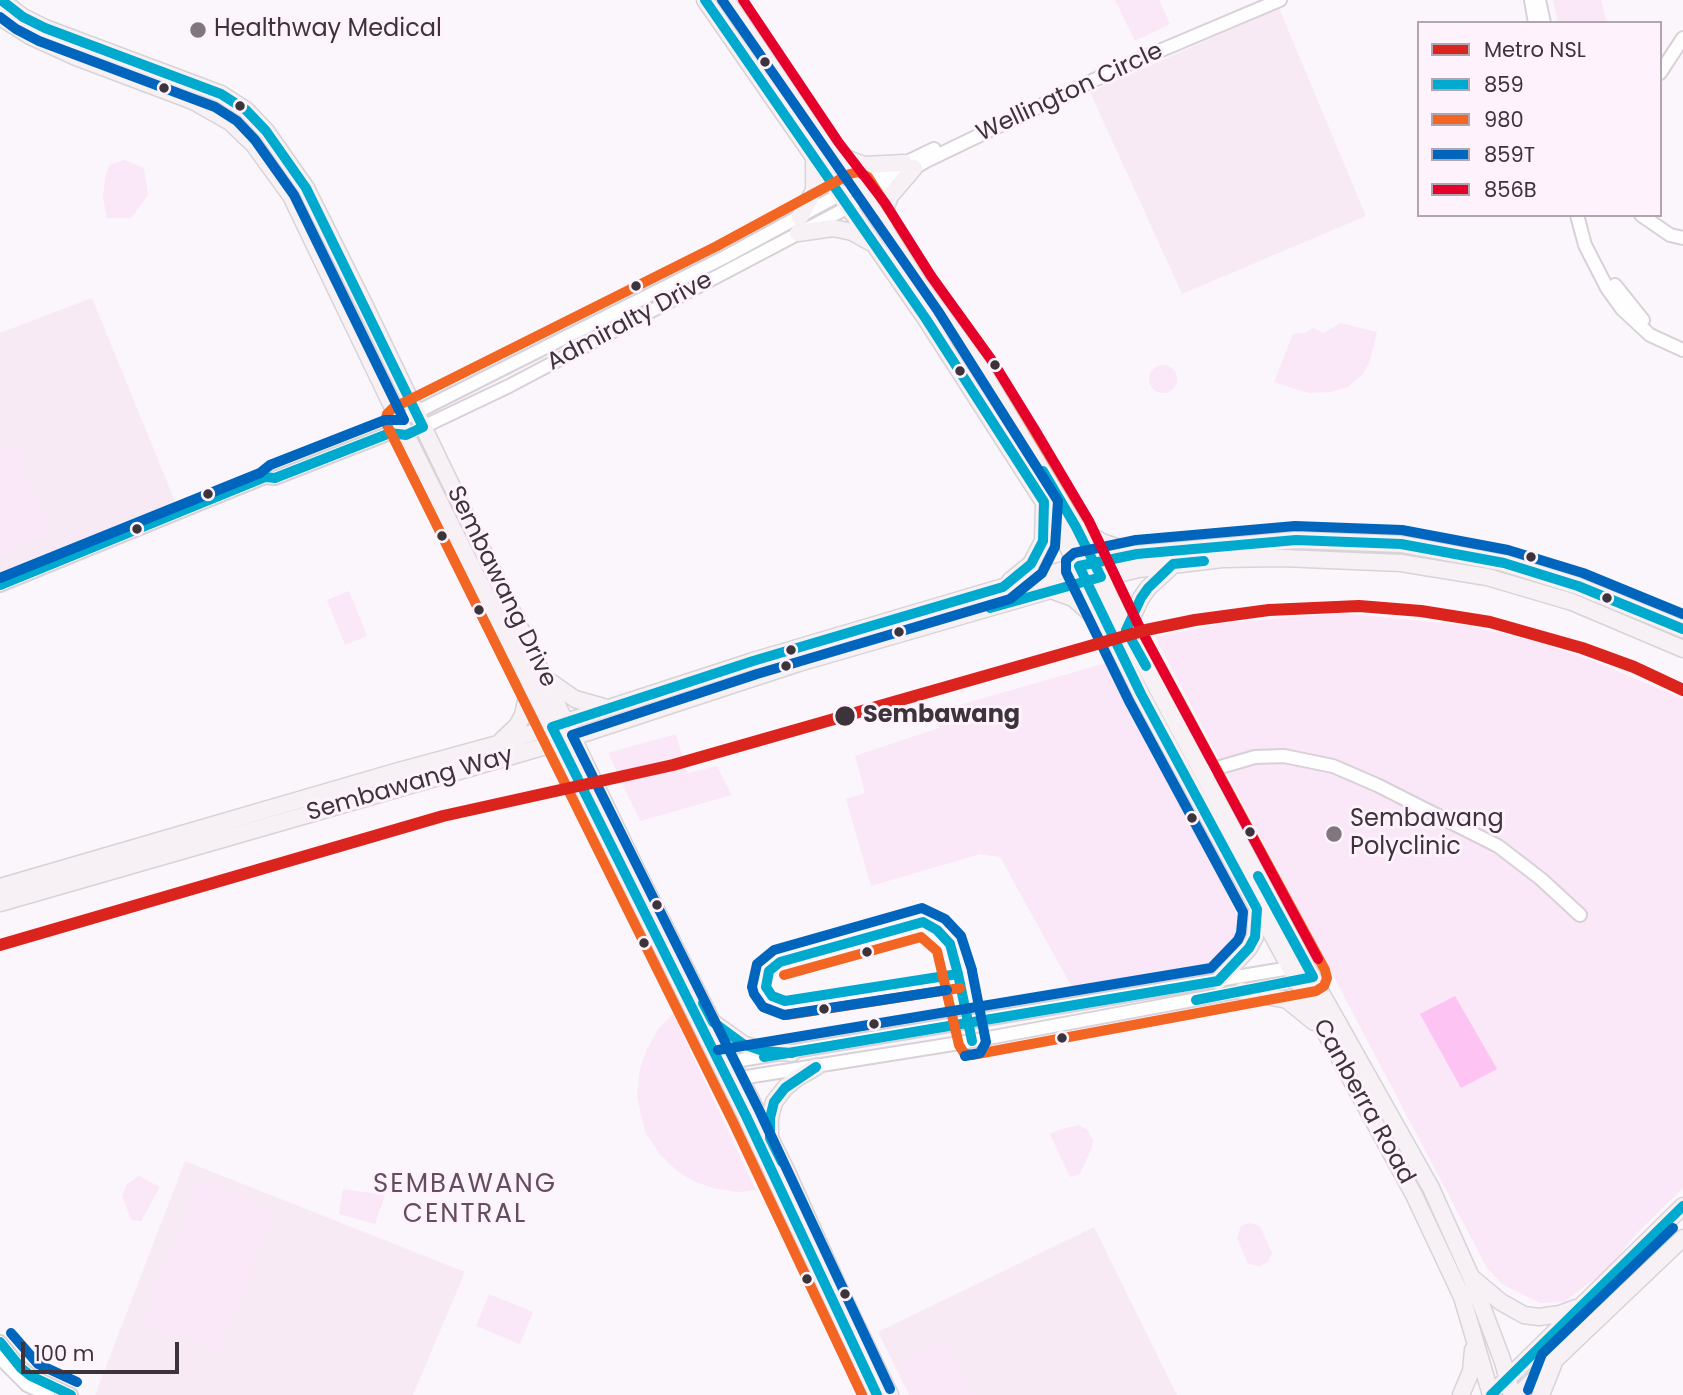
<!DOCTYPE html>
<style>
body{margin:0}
#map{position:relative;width:1683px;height:1395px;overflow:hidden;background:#fbf6fb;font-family:Poppins,sans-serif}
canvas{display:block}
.legend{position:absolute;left:1417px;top:21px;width:245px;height:196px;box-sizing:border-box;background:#fef3fc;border:2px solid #b1a6af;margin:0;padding:9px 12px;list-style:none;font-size:21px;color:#3d333b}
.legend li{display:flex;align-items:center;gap:14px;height:35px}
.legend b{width:35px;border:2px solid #b1a6af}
.scale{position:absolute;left:21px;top:1342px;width:158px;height:32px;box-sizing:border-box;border:4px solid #3d333b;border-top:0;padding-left:9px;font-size:21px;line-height:24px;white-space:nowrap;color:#3d333b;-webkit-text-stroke:5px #fef3fc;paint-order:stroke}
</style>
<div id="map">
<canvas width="1683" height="1395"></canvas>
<ul class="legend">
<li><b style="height:9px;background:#dc241f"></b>Metro NSL</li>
<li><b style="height:9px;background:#00a9ce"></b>859</li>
<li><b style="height:9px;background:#f26522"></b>980</li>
<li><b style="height:9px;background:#0065bd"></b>859T</li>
<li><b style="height:9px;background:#e4002b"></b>856B</li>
</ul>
<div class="scale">100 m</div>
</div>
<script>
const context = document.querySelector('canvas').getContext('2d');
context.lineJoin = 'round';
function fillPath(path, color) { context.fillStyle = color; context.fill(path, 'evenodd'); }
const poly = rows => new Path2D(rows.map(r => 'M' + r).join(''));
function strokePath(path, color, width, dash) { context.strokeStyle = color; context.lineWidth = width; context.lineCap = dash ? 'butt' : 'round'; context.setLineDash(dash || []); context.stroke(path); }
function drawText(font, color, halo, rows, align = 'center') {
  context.font = font + ' Poppins,sans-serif'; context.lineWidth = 6; context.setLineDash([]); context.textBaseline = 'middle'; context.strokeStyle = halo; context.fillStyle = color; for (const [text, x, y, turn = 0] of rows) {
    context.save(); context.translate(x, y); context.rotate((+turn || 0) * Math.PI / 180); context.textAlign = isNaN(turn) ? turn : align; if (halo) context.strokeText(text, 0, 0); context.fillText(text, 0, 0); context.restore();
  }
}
const built = poly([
 [1279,8,1366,216,1182,294,1090,92],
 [92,298,177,506,0,573,0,333],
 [185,1161,465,1272,413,1395,95,1395],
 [1094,1227,1177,1395,909,1395,878,1332]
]);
const green = poly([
 [1115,0,1159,0,1170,24,1135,41],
 [1553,0,1601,0,1607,23,1558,23],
 [125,160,144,168,148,195,131,218,107,218,103,198,105,178,109,165],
 [1341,323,1377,332,1370,361,1362,375,1348,387,1330,392,1308,393,1274,382,1293,334,1305,333,1313,328,1323,333],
 '1149 379a14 14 0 1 1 28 0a14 14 0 1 1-28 0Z',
 [16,445,51,532,0,552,0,451],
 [349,591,367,636,345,645,327,600],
 [1340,613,1464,625,1537,642,1594,661,1683,699,1683,1188,1640,1230,1605,1271,1564,1302,1540,1303,1502,1284,1487,1268,1155,637,1225,623],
 [1113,661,1246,933,1220,970,1073,989,1000,857,980,854,871,886,846,799,865,793,855,756,939,728,935,712],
 [676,734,687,773,717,766,732,795,640,821,608,753],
 [673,1014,756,1190,738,1192,713,1188,693,1181,676,1170,658,1152,646,1133,641,1116,637,1095,640,1069,647,1049,659,1028],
 [1079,1125,1088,1130,1093,1141,1091,1150,1080,1174,1070,1177,1050,1134,1061,1129],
 [139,1176,160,1187,141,1221,131,1220,122,1195,127,1184],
 [200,1179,277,1210,217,1353,141,1321],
 [343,1189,385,1195,375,1224,339,1214],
 [1250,1223,1260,1226,1272,1253,1268,1262,1260,1266,1248,1264,1237,1238,1241,1226],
 [489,1294,533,1312,520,1344,476,1326],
 [948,1340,976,1395,913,1395,898,1366]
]);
const water = poly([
 [1455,996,1497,1069,1461,1088,1420,1014]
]);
const minor = poly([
 [1531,0,1535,23],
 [1539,0,1544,23],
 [1660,73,1683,38],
 [1577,215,1585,245,1607,288,1622,309,1650,335,1683,350],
 [1641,215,1670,235,1683,238],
 [1615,285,1643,320],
 [394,427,399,421,723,258,839,195,934,149],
 [0,585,265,477,275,478,390,433,406,435,423,427,509,386,657,308,843,210,926,161,1119,68,1280,0],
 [1203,772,1255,757,1284,756,1333,766,1377,785,1498,846,1541,879,1580,915],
 [723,1063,1296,967],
 [734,1079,972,1041,1306,979],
 [0,1342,21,1368,31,1376,71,1395],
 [0,1358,27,1385,48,1395]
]);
const major = poly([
 [1,0,23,17,45,28,221,94,246,110,266,131,306,188,366,308,639,875,787,1172,842,1295,890,1395],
 [705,0,926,319,1052,515,1141,694,1414,1195,1462,1297,1491,1395],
 [726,0,828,151,864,196,919,284,981,369,1076,527,1126,630,1306,966,1431,1188,1471,1277,1503,1362,1512,1395],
 [0,17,30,36,76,57,193,101,230,122,254,145,291,196,406,435,746,1116,877,1395],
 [830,152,864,165,904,163],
 [800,217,814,190,814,158],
 [885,229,886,207,890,196,914,168],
 [798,233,833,228,852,232,870,242],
 [1076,527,1102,542,1131,552],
 [1010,581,1031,564,1043,541,1044,502],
 [1051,590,1073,598,1105,626],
 [1126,630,1141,598,1148,588,1173,565],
 [549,681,575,699,607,708],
 [502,740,517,726,523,715,530,682],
 [0,887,395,772,498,744,753,661,1003,587,1092,562,1137,554,1296,540,1401,544,1504,563,1578,586,1683,629],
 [0,903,546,746,799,663,1051,590,1139,569,1222,559,1282,558,1401,563,1487,577,1572,602,1683,649],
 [1218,981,1249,948,1255,937,1257,909],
 [1242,991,1287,1000,1314,1022],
 [715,1024,743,1044,763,1051,792,1053],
 [770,1135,770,1118,774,1102,785,1088,797,1078,816,1067],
 [1471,1277,1501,1302,1524,1315,1539,1317,1560,1314,1576,1308],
 [1501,1385,1683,1206],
 [1461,1395,1471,1371,1473,1350],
 [1518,1395,1683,1238],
 [1541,1395,1553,1365]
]);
const bus1 = poly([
 [705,0,926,319,1044,502,1043,541,1031,564,1003,587,753,661,552,727,746,1116,877,1395],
 [0,585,265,477,275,478,390,433,406,435,423,427,306,188,266,131,246,110,221,94,45,28,23,17,1,0],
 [990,608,1101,577,1076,527,1043,471],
 [1146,666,1126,630,1141,598,1148,588,1173,564,1204,561],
 [923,922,937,930,950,944,958,974,785,1001,772,996,766,987,769,971,780,962,923,922],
 [958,974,972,1041],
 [1196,1000,1313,977,1258,876],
 [703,1003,713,1022,743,1044,763,1051,792,1053],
 [764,1057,1218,981,1249,948,1255,937,1257,909,1141,694,1079,566,1137,554,1296,540,1401,544,1504,563,1578,586,1683,629],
 [782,1162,770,1138,770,1118,774,1102,785,1088,816,1067],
 [0,1342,21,1368,31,1376,71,1395],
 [1491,1395,1683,1206]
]);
const bus2 = poly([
 [784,975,921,937,937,951,959,1045,964,1053,972,1055,1316,991,1324,986,1327,978,1325,970,1138,624,1088,520,993,362,931,276,868,177,858,172,850,174,717,246,393,408,387,414,385,421,733,1122,862,1395],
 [787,1015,960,988]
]);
const bus3 = poly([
 [722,0,938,311,1058,501,1055,547,1042,573,1010,599,757,674,572,735,759,1110,890,1389],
 [0,17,16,29,39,41,215,107,237,121,255,140,294,195,404,420,385,420,270,465,260,473,0,578],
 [947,990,784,1015,763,1007,754,994,752,987,757,964,774,950,922,908,945,919,961,936,972,970],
 [718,1050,1211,968,1238,940,1241,933,1243,912,1129,701,1066,572,1066,560,1074,553,1136,540,1295,526,1402,530,1508,550,1583,573,1683,614],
 [965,1056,980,1053,986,1042,972,971],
 [11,1333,38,1364,77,1382],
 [1528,1390,1542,1354,1673,1228]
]);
const bus4 = poly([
 [743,0,839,143,885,203,931,276,993,362,1035,430,1089,521,1138,624,1318,959]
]);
const metro1 = poly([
 [0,945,443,816,673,765,1146,630,1195,620,1269,610,1359,606,1421,611,1490,622,1582,648,1634,667,1683,690]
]);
const markers = [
 [198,30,9,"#80777e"],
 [765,62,6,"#3d333b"],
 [164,88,6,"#3d333b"],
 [240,106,6,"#3d333b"],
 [636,286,6,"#3d333b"],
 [995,365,6,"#3d333b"],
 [960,371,6,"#3d333b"],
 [208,494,6,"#3d333b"],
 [137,529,6,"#3d333b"],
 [442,536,6,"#3d333b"],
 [1531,557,6,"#3d333b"],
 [1607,598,6,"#3d333b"],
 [479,610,6,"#3d333b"],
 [899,632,6,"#3d333b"],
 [791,650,6,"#3d333b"],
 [786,666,6,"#3d333b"],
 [845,716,11,"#3d333b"],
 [1192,818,6,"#3d333b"],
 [1250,832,6,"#3d333b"],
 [1334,834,9,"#80777e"],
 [657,905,6,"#3d333b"],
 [644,943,6,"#3d333b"],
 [867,952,6,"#3d333b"],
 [824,1009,6,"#3d333b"],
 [874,1024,6,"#3d333b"],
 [1062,1038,6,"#3d333b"],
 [807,1279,6,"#3d333b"],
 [845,1294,6,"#3d333b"]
];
const poiNames = [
 ["Healthway Medical",214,30],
 ["Sembawang",1350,820],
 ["Polyclinic",1350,848]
];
const streetNames = [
 ["Wellington Circle",1070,93,-25],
 ["Admiralty Drive",630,322,-28],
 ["Sembawang Drive",501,587,64],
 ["Sembawang Way",410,785,-16],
 ["Canberra Road",1363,1102,61]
];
const stopNames = [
 ["Sembawang",863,716]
];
const neighbourhoodNames = [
 ["SEMBAWANG",465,1185],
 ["CENTRAL",465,1215]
];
fillPath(built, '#f8eaf5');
fillPath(green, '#fae7f7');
fillPath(water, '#fdc3f3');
strokePath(minor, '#d8d1d7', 16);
strokePath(major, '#d7d3d6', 19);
strokePath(minor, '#fefefe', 12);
strokePath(major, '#f7f1f5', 16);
strokePath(bus1, '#00a9ce', 10);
strokePath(bus2, '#f26522', 10);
strokePath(bus3, '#0065bd', 10);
strokePath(bus4, '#e4002b', 10);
strokePath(metro1, '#dc241f', 12);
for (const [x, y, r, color] of markers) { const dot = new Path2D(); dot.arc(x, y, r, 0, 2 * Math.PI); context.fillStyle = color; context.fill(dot); strokePath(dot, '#fef3fc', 2.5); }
drawText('24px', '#3d333b', '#fef3fc', poiNames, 'left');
drawText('24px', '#3d333b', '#fef3fc', streetNames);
drawText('bold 24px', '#3d333b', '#fef3fc', stopNames, 'left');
context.letterSpacing = '2px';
drawText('26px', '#644d5f', '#fef3fc', neighbourhoodNames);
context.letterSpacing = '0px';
</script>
